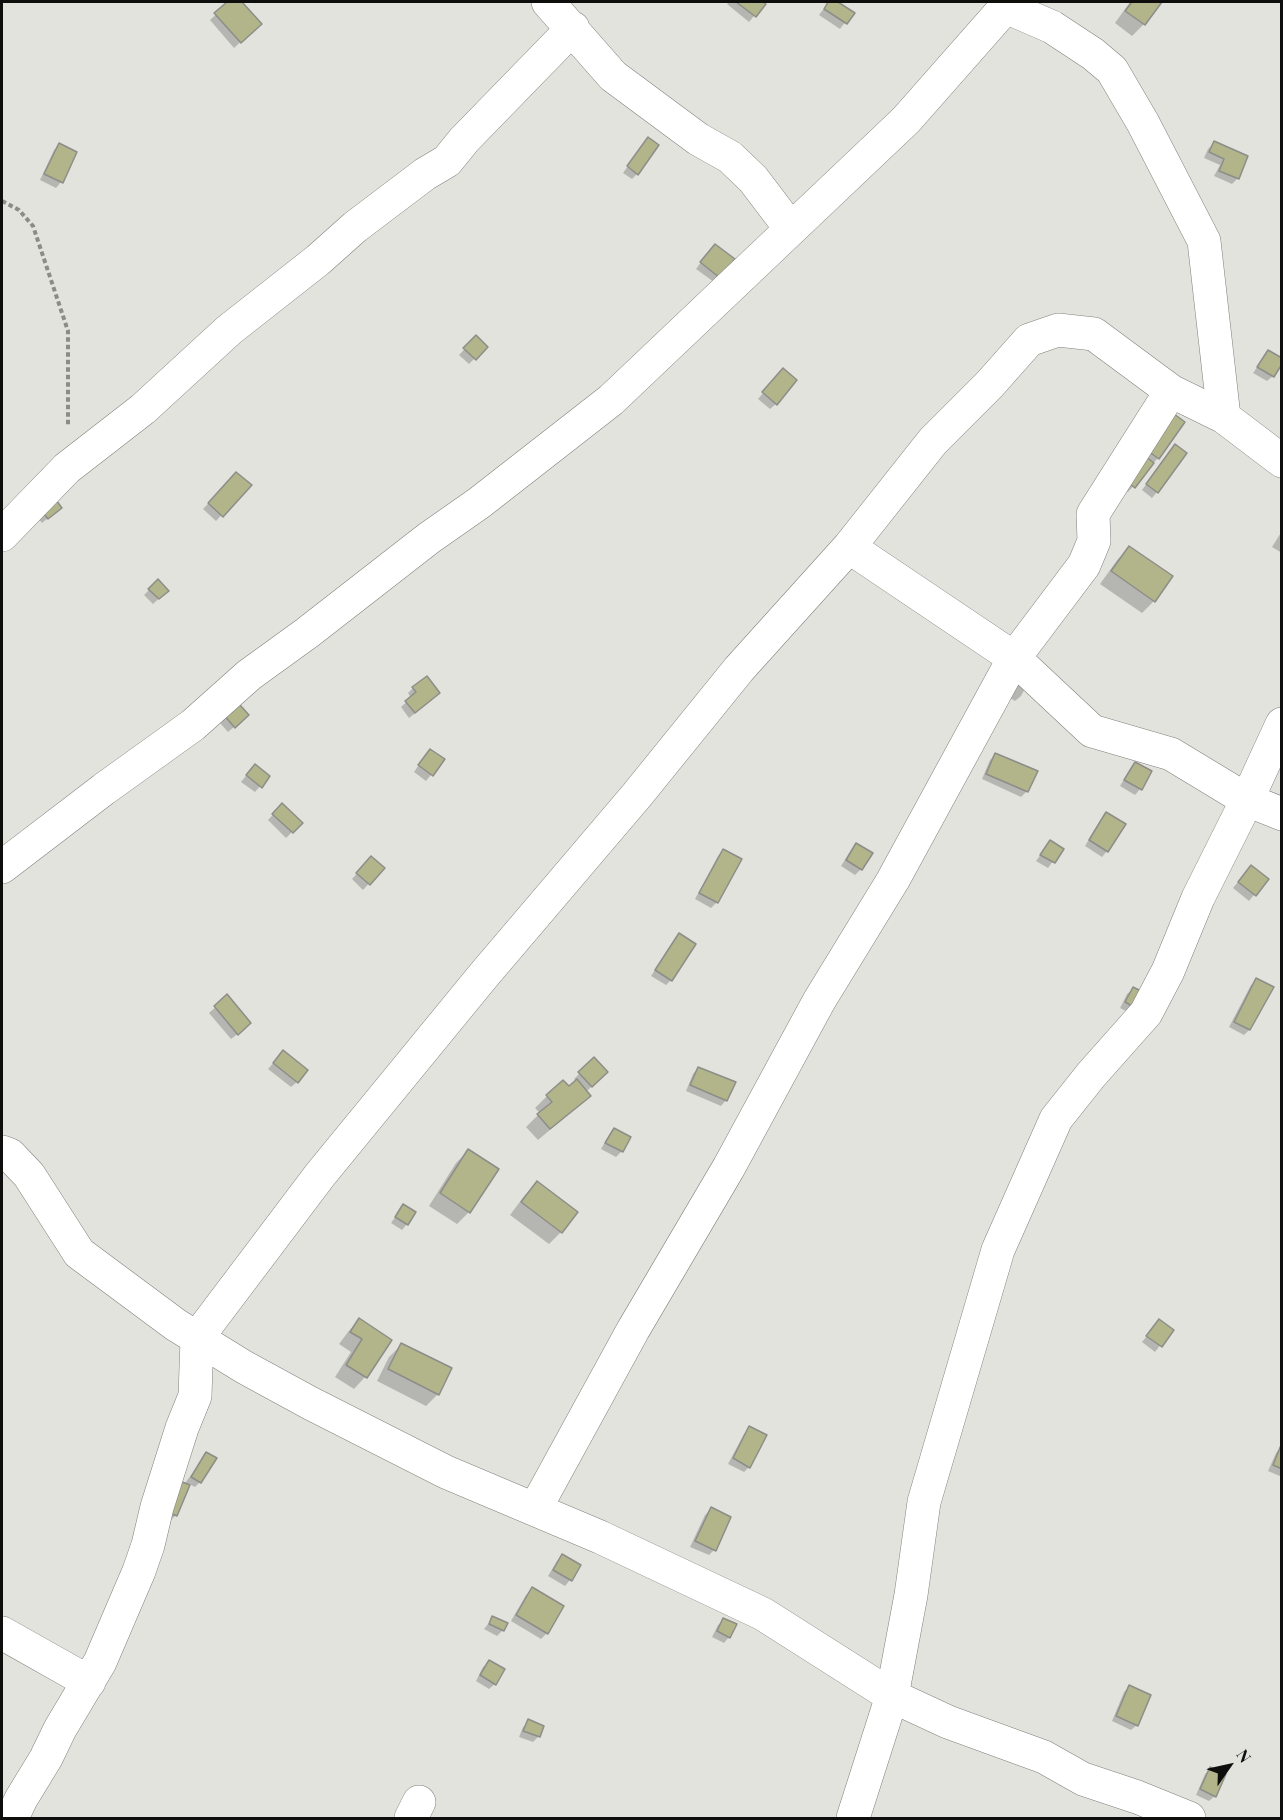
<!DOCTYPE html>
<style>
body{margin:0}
#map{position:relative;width:1283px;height:1820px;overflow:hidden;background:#e3e3de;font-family:"Playfair Display",serif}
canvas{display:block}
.frame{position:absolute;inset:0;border:3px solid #0e0e0d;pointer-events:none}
.north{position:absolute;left:1199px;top:1736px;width:60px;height:60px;-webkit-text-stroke:4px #e3e3de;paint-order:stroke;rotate:56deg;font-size:16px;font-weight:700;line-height:24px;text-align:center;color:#0e0e0d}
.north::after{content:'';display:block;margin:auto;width:21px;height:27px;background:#0e0e0d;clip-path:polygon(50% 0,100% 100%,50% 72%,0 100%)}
</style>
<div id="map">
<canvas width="1283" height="1820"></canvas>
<div class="frame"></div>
<div class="north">N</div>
</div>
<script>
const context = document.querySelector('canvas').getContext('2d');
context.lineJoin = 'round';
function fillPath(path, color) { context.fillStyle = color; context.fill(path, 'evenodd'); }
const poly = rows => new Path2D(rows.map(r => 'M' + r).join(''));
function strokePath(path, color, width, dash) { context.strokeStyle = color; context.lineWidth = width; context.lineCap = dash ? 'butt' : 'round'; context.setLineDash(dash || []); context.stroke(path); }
const shadow = poly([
 [229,2,240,2,260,24,234,48,210,20],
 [729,2,760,2,764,4,749,22,727,4],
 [829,2,836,2,852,13,840,29,819,15],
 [1130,2,1160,2,1144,24,1132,36,1115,23],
 [1214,143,1238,178,1232,184,1214,176,1220,165,1204,158,1208,149],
 [59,144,61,182,56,188,40,180,54,150],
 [643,145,637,174,632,179,623,173],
 [709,251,732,259,714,282,696,269],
 [476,337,486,347,469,364,459,355],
 [1268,352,1273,376,1267,381,1253,373],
 [777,376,776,404,770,409,758,399],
 [1161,416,1158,458,1128,492,1115,482],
 [1170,452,1157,492,1152,498,1142,490],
 [236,474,249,486,216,521,203,509],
 [31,510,54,513,42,523],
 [1282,531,1282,553,1272,547],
 [1129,548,1171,577,1154,601,1142,613,1100,584,1118,559],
 [158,581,167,591,153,604,144,595],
 [1030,679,1021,696,1015,701,999,691],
 [413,688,433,699,409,718,401,707,411,698,408,693],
 [212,714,241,721,228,732],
 [996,754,1027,791,1021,797,982,779,990,760],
 [425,756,443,760,426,781,414,772],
 [1135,763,1150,772,1140,789,1135,795,1120,786,1130,769],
 [249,772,268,777,255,792,241,782],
 [282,805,301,823,286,838,268,820],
 [1107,814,1107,851,1102,857,1085,846,1101,819],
 [1050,842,1062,849,1048,868,1036,861],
 [856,845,861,869,855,875,841,866,851,850],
 [723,851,717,902,711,908,695,899,718,856],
 [366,863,383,868,363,890,352,879],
 [1246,872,1267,879,1249,901,1233,888],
 [679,935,671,980,666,985,651,976,674,940],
 [1257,980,1249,1030,1244,1035,1229,1027,1251,985],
 [1133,989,1130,1013,1120,1008,1127,994],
 [227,997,244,1029,231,1039,209,1013],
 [283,1052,297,1082,291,1087,268,1069],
 [594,1059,606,1072,586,1092,577,1107,538,1140,526,1127,540,1113,535,1108,547,1096,569,1089,576,1081,574,1079],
 [698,1068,726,1100,721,1106,686,1091,693,1074],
 [614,1130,622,1151,616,1157,601,1149,609,1135],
 [468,1151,469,1212,457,1224,429,1206,456,1163],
 [537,1183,561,1232,549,1244,510,1215,525,1195],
 [403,1206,407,1224,402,1230,391,1223],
 [359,1320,390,1340,365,1377,354,1389,335,1377,351,1352,339,1344,348,1332],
 [1159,1321,1172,1330,1155,1352,1142,1342],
 [401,1345,438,1394,426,1406,377,1381,389,1357],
 [750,1428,749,1467,744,1472,728,1464,744,1434],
 [1281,1447,1282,1447,1282,1477,1268,1471,1276,1453],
 [207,1454,200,1482,195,1487,189,1484,176,1515,170,1521,160,1516],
 [711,1509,714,1550,709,1555,690,1547,705,1515],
 [562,1556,579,1565,570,1580,565,1586,548,1576,557,1561],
 [532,1589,547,1633,541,1639,511,1621,526,1595],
 [493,1618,503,1630,497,1636,484,1629],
 [724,1619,729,1637,724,1643,712,1637,718,1625],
 [489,1662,495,1684,489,1689,476,1681,483,1667],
 [1129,1687,1137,1725,1131,1730,1112,1721,1124,1692],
 [529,1721,542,1727,538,1737,533,1742,519,1737,523,1727],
 [1211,1769,1215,1796,1209,1801,1196,1795,1205,1774]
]);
const building = poly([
 [227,2,242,2,262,24,241,43,214,13,227,2],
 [736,2,763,2,766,4,756,17,736,2],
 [828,2,838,2,855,13,847,24,824,9,828,2],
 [1132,2,1162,2,1145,25,1125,11,1132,2],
 [648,137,659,145,638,175,627,166,648,137],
 [1214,141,1248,156,1239,179,1219,171,1224,159,1209,152,1214,141],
 [59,143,77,152,63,183,44,174,59,143],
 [715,244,735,259,720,278,700,262,715,244],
 [476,335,488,347,476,360,463,348,476,335],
 [1268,350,1282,358,1282,364,1274,377,1257,367,1268,350],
 [783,368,797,380,777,405,762,392,783,368],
 [1166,408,1185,422,1159,459,1141,446,1166,408],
 [1175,444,1187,453,1158,493,1146,484,1175,444],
 [1139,451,1154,463,1135,488,1120,476,1139,451],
 [236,472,252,485,223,517,208,503,236,472],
 [50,492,62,508,48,519,36,504,50,492],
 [1129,546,1173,576,1155,602,1111,571,1129,546],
 [158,579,169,591,159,599,148,589,158,579],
 [427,676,440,693,415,713,405,701,416,692,412,687,427,676],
 [231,695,249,715,235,728,217,707,231,695],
 [430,749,445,759,433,776,418,765,430,749],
 [995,753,1038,771,1028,792,986,774,995,753],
 [1135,762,1152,771,1142,790,1124,780,1135,762],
 [255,764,270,776,262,788,246,775,255,764],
 [282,803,303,823,293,833,272,814,282,803],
 [1106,812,1126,824,1108,852,1089,840,1106,812],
 [1050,840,1064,849,1055,863,1040,855,1050,840],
 [856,843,873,853,862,870,846,860,856,843],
 [723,849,742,859,718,903,699,893,723,849],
 [371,856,385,868,370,885,356,873,371,856],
 [1251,865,1269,879,1256,896,1238,882,1251,865],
 [679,933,696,944,672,981,655,970,679,933],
 [1256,978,1274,987,1250,1030,1234,1022,1256,978],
 [1133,987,1145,993,1137,1009,1125,1002,1133,987],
 [227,994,251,1023,238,1035,214,1006,227,994],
 [283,1050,308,1070,298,1083,273,1063,283,1050],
 [594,1057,608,1072,592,1087,578,1072,594,1057],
 [698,1067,736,1082,727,1101,690,1085,698,1067],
 [577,1079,591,1096,550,1129,537,1114,552,1102,546,1095,563,1080,569,1086,577,1079],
 [614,1128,631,1137,623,1152,605,1143,614,1128],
 [468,1149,499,1169,470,1213,440,1193,468,1149],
 [537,1181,578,1212,562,1233,521,1202,537,1181],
 [403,1204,416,1212,408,1225,395,1217,403,1204],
 [359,1318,392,1340,367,1378,346,1365,362,1339,350,1332,359,1318],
 [1159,1319,1174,1330,1162,1347,1146,1336,1159,1319],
 [401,1343,452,1368,439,1395,388,1369,401,1343],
 [749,1426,767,1435,750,1468,733,1458,749,1426],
 [1281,1445,1282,1446,1282,1469,1273,1465,1281,1445],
 [206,1452,217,1458,201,1483,191,1477,206,1452],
 [177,1480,190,1485,177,1516,165,1511,177,1480],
 [711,1507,731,1517,716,1551,695,1541,711,1507],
 [562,1554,581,1565,572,1581,553,1570,562,1554],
 [532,1587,564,1606,548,1634,516,1615,532,1587],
 [492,1616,508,1623,504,1631,489,1624,492,1616],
 [723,1618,737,1624,730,1638,717,1631,723,1618],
 [489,1660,505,1669,496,1685,480,1675,489,1660],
 [1129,1685,1151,1695,1138,1726,1116,1716,1129,1685],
 [528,1719,544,1726,540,1737,523,1731,528,1719],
 [1210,1767,1226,1774,1216,1797,1200,1789,1210,1767]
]);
const path = poly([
 [2,201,19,210,33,226,68,331,68,426]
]);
const street = poly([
 [548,2,613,76,698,139,730,157,753,179,791,229],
 [1006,7,1052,27,1093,54,1112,70,1143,123,1204,241,1224,417,1282,461],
 [2,535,67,468,143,409,229,330,318,260,355,227,425,174,447,161,464,140,573,28],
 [849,547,1014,658,1092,731,1171,754,1247,800,1282,814],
 [2,867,104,789,193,725,249,675,307,633,429,538,479,503,611,400,906,120,1010,2],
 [2,1152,10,1155,29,1175,79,1253,176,1325,244,1367,310,1403,446,1472,600,1537,763,1614,892,1696,948,1722,1044,1757,1083,1779,1137,1797,1189,1818],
 [535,1509,633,1330,729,1167,819,1001,893,880,1014,658,1084,565,1094,541,1093,514,1171,391],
 [2,1633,89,1682],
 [12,1818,21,1799,46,1758,60,1729,100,1662,139,1571,148,1545,157,1507,182,1428,195,1396,197,1338,320,1175,483,976,637,795,739,669,849,547,933,441,990,384,1029,340,1058,330,1094,334,1171,391,1224,417],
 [411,1818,419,1802],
 [853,1818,892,1696,911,1595,924,1502,998,1250,1056,1119,1091,1075,1146,1013,1168,971,1198,898,1247,800,1282,724]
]);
fillPath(shadow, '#0003');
fillPath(building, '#b2b489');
strokePath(building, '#8d8d89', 1.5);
strokePath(street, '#80807d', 34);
strokePath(path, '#8b8b88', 4, [4.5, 3]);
strokePath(street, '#fff', 33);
</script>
